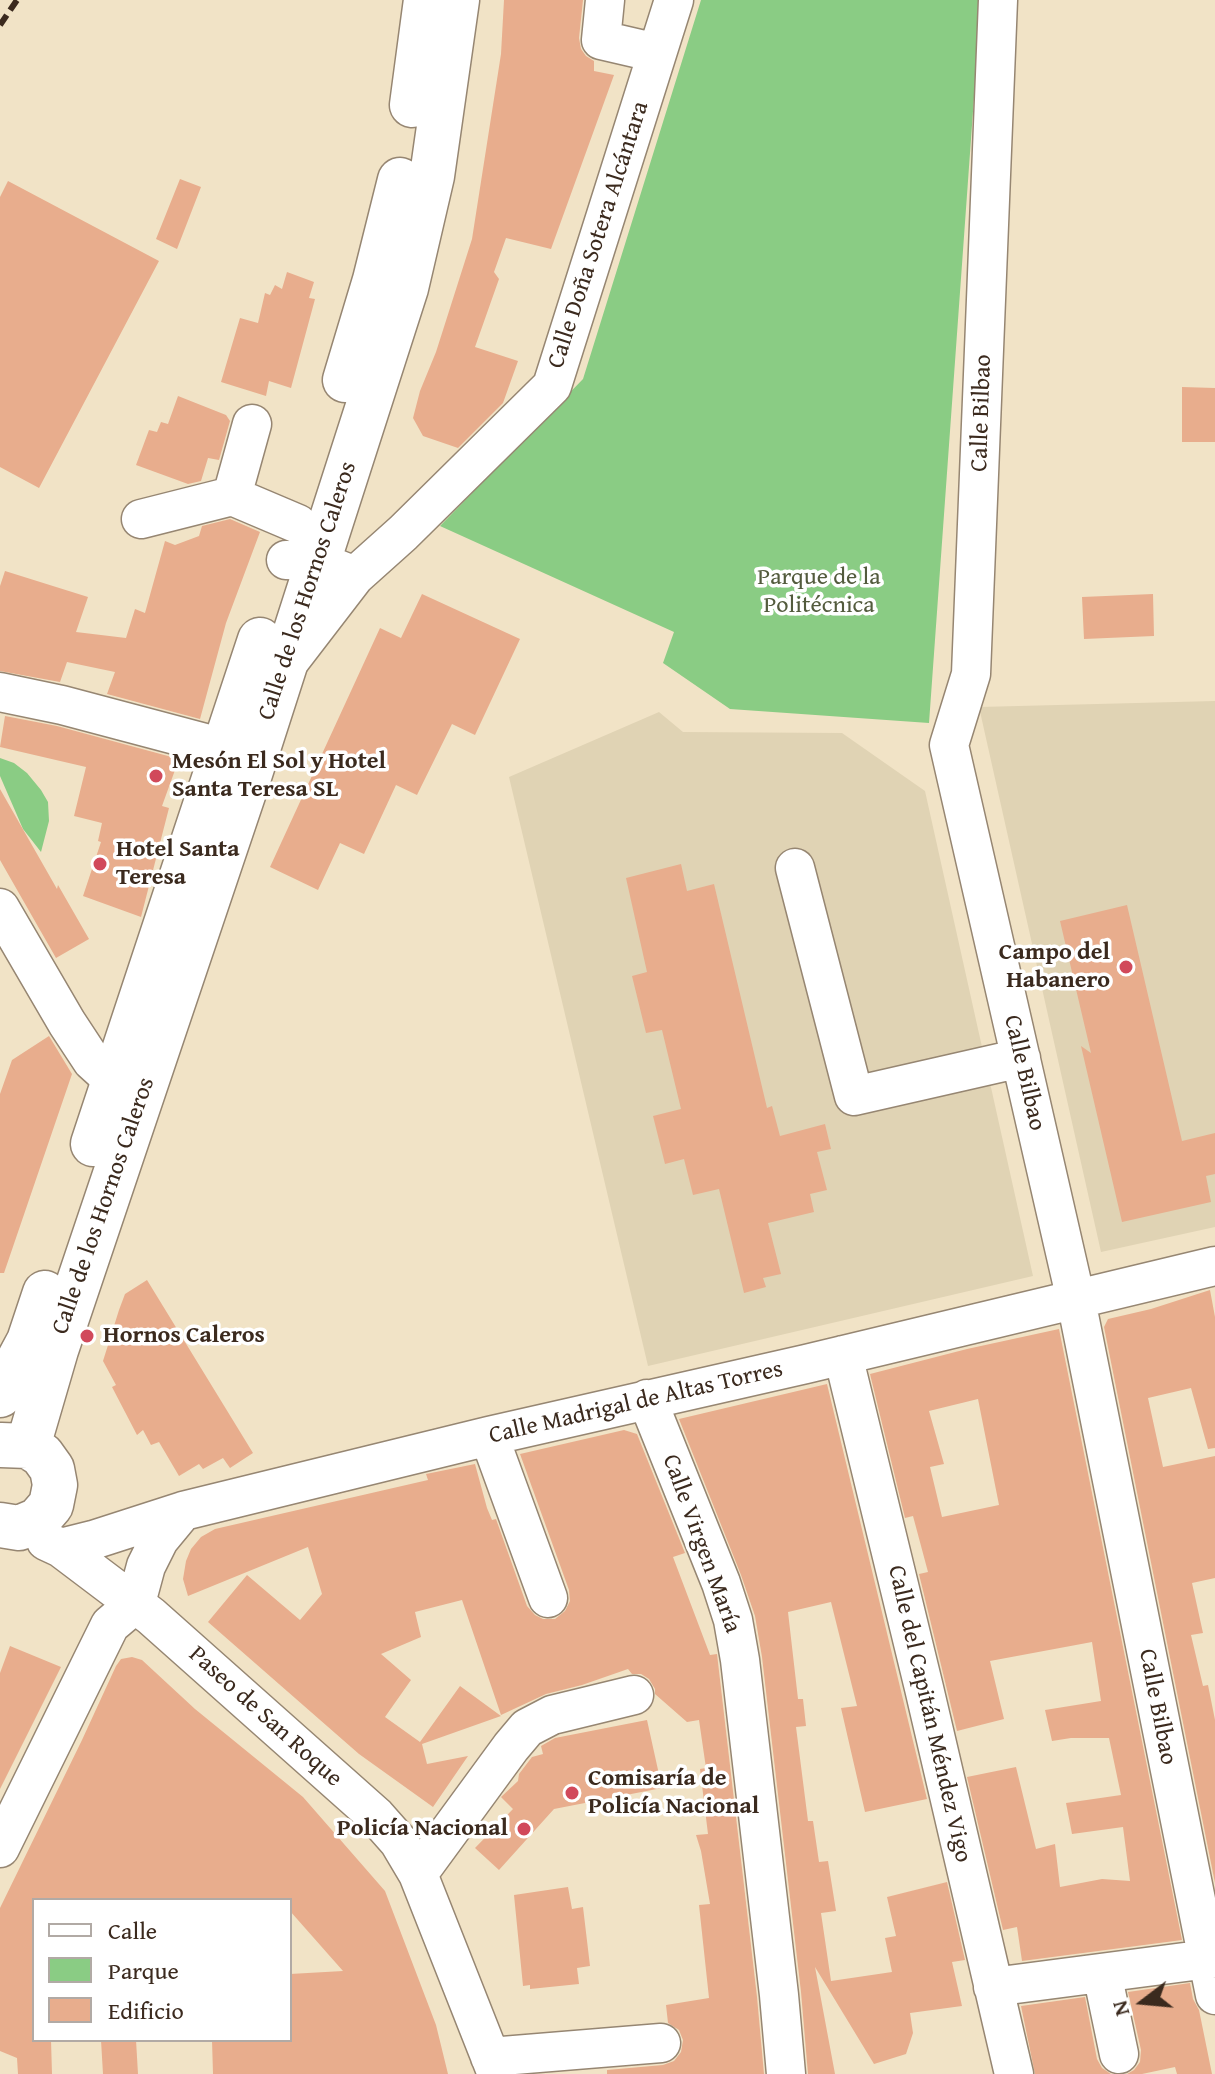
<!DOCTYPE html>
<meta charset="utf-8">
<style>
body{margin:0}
#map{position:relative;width:1215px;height:2074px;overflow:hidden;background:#f1e3c6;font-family:"Gentium Book Plus",serif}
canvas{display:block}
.legend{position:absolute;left:32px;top:1898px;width:260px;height:144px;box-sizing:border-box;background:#fff;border:2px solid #b1aaa5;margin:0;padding:10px 14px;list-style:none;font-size:24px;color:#3b2a1e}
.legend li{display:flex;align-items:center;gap:16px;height:40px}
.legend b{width:40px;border:2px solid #b1aaa5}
.north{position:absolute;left:1103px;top:1962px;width:80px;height:80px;-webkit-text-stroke:6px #fff;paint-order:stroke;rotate:254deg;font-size:22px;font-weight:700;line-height:32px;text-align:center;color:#3b2a1e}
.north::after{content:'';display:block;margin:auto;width:28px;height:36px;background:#3b2a1e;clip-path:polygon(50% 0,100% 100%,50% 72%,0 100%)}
</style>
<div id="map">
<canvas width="1215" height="2074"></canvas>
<ul class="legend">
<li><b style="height:10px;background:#fff"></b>Calle</li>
<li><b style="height:22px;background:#8acc84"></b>Parque</li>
<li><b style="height:22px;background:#e8ad8d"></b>Edificio</li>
</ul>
<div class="north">N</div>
</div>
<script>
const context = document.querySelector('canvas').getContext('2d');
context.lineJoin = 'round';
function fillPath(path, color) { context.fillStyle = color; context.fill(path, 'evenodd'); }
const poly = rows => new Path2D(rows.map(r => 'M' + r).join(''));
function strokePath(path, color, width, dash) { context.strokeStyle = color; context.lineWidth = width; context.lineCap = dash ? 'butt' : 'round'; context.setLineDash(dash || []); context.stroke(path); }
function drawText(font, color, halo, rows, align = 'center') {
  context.font = font + ' "Gentium Book Plus",serif'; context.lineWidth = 7; context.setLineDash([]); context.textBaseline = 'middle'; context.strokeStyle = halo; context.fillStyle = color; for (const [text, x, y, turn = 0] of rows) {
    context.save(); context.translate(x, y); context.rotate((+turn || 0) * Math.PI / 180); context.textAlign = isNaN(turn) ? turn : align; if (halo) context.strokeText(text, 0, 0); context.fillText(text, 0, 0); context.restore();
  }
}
const built = poly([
 [1215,701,1215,1227,1101,1252,979,707],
 [659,712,683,732,842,733,925,791,1033,1276,648,1366,509,777]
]);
const green = poly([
 [701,0,981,0,929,723,730,709,663,663,674,632,440,526,583,379],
 [0,758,14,763,27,773,41,790,48,802,49,821,41,852,23,829,0,776]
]);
const building = poly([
 [504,0,583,0,579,38,581,49,586,56,594,61,594,71,614,75,551,249,506,238,494,272,499,279,475,347,518,361,503,403,458,448,423,436,413,418,420,391,436,352,472,239,501,54],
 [180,179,201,187,177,249,156,239],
 [8,181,159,261,39,488,0,467,0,197],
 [287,272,314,282,309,298,315,299,291,388,269,381,266,396,221,382,240,318,258,323,265,293,270,295,275,285,282,289],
 [1182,387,1215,388,1215,442,1182,442],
 [178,396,226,415,230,421,219,460,208,458,201,481,188,484,136,465,149,430,157,432,161,422,168,424],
 [230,519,260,532,226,623,200,719,107,694,115,672,67,662,60,682,0,671,0,586,5,571,88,597,76,632,126,638,135,609,145,613,165,541,175,545,199,536,202,526],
 [422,594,520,639,475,735,452,724,417,795,396,785,364,854,340,843,318,890,270,867,380,628,401,638],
 [1153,594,1154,636,1084,639,1082,597],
 [5,716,57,726,179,759,162,806,169,808,141,917,83,896,101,842,98,841,102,823,74,816,86,767,0,747],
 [0,789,57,889,58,885,89,939,56,958,0,860],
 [681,864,687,891,714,884,767,1108,772,1106,780,1136,825,1124,831,1149,817,1152,827,1190,810,1194,814,1212,768,1223,781,1274,763,1278,766,1287,744,1293,719,1189,693,1195,684,1159,665,1164,653,1116,681,1109,662,1030,646,1033,632,976,647,972,626,878],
 [1127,905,1182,1141,1215,1133,1215,1174,1206,1176,1211,1202,1122,1222,1081,1046,1091,1053,1060,921],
 [49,1036,72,1074,4,1273,0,1273,0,1094,12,1060],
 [147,1280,253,1453,230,1468,223,1458,203,1469,199,1464,179,1476,159,1442,151,1445,143,1430,137,1435,112,1387,116,1385,103,1361,119,1310,125,1294],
 [1210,1290,1215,1317,1215,1448,1208,1449,1191,1388,1148,1398,1163,1467,1215,1456,1215,1578,1192,1583,1203,1633,1191,1635,1203,1686,1208,1685,1215,1720,1215,1883,1104,1327,1108,1319,1151,1309],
 [1059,1329,1182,1940,1022,1961,1017,1927,1003,1930,967,1777,1016,1767,1036,1849,1055,1844,1060,1887,1102,1879,1130,1881,1123,1827,1072,1834,1066,1803,1121,1795,1109,1738,1071,1738,1052,1741,1045,1710,1101,1701,1092,1642,990,1661,1004,1719,957,1731,919,1574,928,1572,913,1516,905,1518,870,1374,967,1349],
 [978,1399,999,1505,942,1517,930,1467,944,1464,929,1411],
 [827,1384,927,1799,865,1812,841,1708,857,1706,831,1602,788,1612,798,1699,803,1699,806,1726,796,1727,808,1821,813,1821,819,1862,828,1861,836,1911,821,1913,831,1981,892,1972,885,1938,896,1936,887,1897,947,1882,965,1960,952,1962,962,2006,910,2013,913,2033,906,2054,874,2064,815,1967,835,2074,808,2074,801,1992,762,1657,755,1616,741,1575,679,1419],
 [624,1430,637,1434,685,1553,673,1557,710,1655,717,1654,757,1997,764,2074,607,2074,607,2070,663,2065,674,2061,681,2052,683,2040,679,2030,668,2023,666,2005,709,1998,699,1905,710,1904,701,1851,696,1835,708,1834,700,1769,706,1768,699,1720,687,1722,655,1694,655,1689,649,1679,641,1674,632,1674,628,1669,582,1685,546,1694,501,1715,462,1600,415,1612,421,1637,381,1654,411,1680,385,1717,420,1742,460,1686,501,1716,422,1744,427,1764,468,1756,433,1807,359,1754,208,1622,247,1575,300,1620,322,1594,308,1547,188,1596,183,1579,186,1561,191,1549,201,1537,215,1529,428,1480,426,1474,475,1464,487,1508,492,1520,496,1519,527,1606,535,1615,543,1619,555,1619,565,1611,570,1601,569,1590,520,1454],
 [10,1646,61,1667,0,1789,0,1673],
 [132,1657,142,1660,195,1709,303,1797,385,1891,436,2025,448,2074,213,2074,212,2040,290,2040,290,1974,343,1971,290,1911,290,1900,34,1900,34,2040,51,2040,52,2074,18,2074,17,2058,0,2051,0,1908,82,1740,116,1666,121,1659],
 [647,1720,662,1788,554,1809,499,1870,475,1848,513,1809,501,1797,518,1781,519,1774,532,1757,543,1754,541,1746,555,1738],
 [568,1887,572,1909,583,1907,590,1966,577,1968,579,1984,530,1989,530,1985,523,1986,514,1895],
 [1190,1983,1193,1999,1199,2010,1212,2074,1177,2074,1175,2067,1142,2074,1127,2074,1134,2070,1140,2062,1141,2050,1128,1992],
 [1085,1997,1097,2059,1102,2068,1111,2074,1035,2074,1021,2006],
 [101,2040,136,2040,138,2074,103,2074]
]);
const minor = poly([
 [605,0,601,40,657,53],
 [998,0,971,674,949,745,1076,1300,1215,1995],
 [232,496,252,424],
 [141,519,232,496,298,524],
 [286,560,317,561,345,572],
 [292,658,355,576,403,533,552,386,674,0],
 [0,692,62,705,224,748],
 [795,868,854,1096,1021,1058],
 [0,908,67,1023,92,1061,114,1081],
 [843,1355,924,1688,1014,2074],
 [647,1399,721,1583,733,1620,740,1660,779,1995,786,2074],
 [489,1436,548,1598],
 [46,1541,61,1548,151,1616,376,1816,399,1842,418,1874,497,2074],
 [61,1548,93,1540,183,1511,489,1436,806,1364,1215,1266],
 [136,1603,146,1566,159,1540,183,1511],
 [0,1848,110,1625,136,1603],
 [418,1874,511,1747,527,1728,552,1715,634,1695],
 [1102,1973,1119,2054],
 [993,1987,1215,1958],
 [490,2057,661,2043]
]);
const major = poly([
 [412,105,426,0],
 [345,380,375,280,400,180],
 [93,1144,260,640],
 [0,1395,29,1341,45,1293],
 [28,1446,56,1350,246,786,406,288,432,176,457,0],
 [0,1525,19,1528,38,1520,51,1505,55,1485,52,1469,42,1455,28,1446,1,1445]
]);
const rail = poly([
 [0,25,17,0]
]);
const markers = [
 [156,776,8,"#d1495b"],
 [100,864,8,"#d1495b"],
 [1126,967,8,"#d1495b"],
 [87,1336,8,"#d1495b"],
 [572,1793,8,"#d1495b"],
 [524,1829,8,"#d1495b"]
];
const streetNames = [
 ["Calle Doña Sotera Alcántara",599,235,-72],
 ["Calle Bilbao",982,413,-88],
 ["Calle de los Hornos Caleros",308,591,-72],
 ["Calle Bilbao",1024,1073,77],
 ["Calle de los Hornos Caleros",104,1206,-71],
 ["Calle Madrigal de Altas Torres",636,1403,-13],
 ["Calle Virgen María",701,1544,70],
 ["Calle Bilbao",1157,1707,79],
 ["Calle del Capitán Méndez Vigo",929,1714,77],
 ["Paseo de San Roque",265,1717,42]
];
const parkNames = [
 ["Parque de la",819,578],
 ["Politécnica",819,606]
];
const poiNames = [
 ["Mesón El Sol y Hotel",172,762],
 ["Santa Teresa SL",172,790],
 ["Hotel Santa",116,850],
 ["Teresa",116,878],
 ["Campo del",1110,953,"right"],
 ["Habanero",1110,981,"right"],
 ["Hornos Caleros",103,1336],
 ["Comisaría de",588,1779],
 ["Policía Nacional",588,1807],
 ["Policía Nacional",508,1829,"right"]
];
fillPath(built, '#e0d3b4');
fillPath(green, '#8acc84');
fillPath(building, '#e8ad8d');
strokePath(minor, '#968672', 41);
strokePath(major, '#968672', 47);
strokePath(minor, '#fff', 38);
strokePath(major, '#fff', 44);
strokePath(rail, '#3b2a1e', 6, [12, 6]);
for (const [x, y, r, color] of markers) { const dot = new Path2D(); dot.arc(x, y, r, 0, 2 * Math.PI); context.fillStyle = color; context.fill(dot); strokePath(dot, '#fff', 3); }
drawText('24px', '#3b2a1e', '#fff', streetNames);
drawText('24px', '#535b3d', '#fff', parkNames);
drawText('bold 24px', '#3b2a1e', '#fff', poiNames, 'left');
</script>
